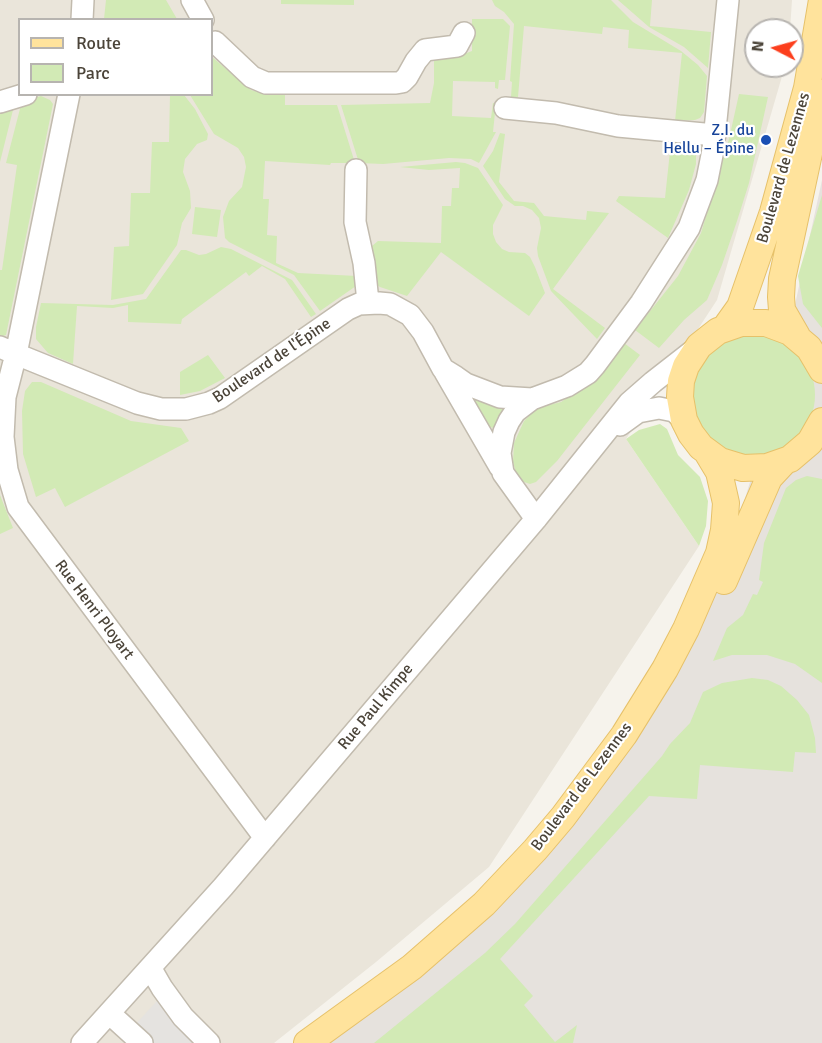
<!DOCTYPE html>
<meta charset="utf-8">
<style>
body{margin:0}
#map{position:relative;width:822px;height:1043px;overflow:hidden;background:#f6f3ec;font-family:Signika,sans-serif}
canvas{display:block}
.legend{position:absolute;left:18px;top:18px;width:195px;height:78px;box-sizing:border-box;background:#fff;border:2px solid #b7b4b0;margin:0;padding:8px 10px;list-style:none;font-size:18px;color:#4b4439}
.legend li{display:flex;align-items:center;gap:12px;height:30px}
.legend b{width:30px;border:2px solid #b7b4b0}
.north{position:absolute;left:744px;top:18px;width:60px;height:60px;box-sizing:border-box;background:#fff;border:2px solid #b7b4b0;border-radius:50%;rotate:276deg;font-size:16px;font-weight:700;line-height:24px;text-align:center;color:#4b4439}
.north::after{content:'';display:block;margin:auto;width:21px;height:27px;background:#fc3f1d;clip-path:polygon(50% 0,100% 100%,50% 72%,0 100%)}
</style>
<div id="map">
<canvas width="822" height="1043"></canvas>
<ul class="legend">
<li><b style="height:8px;background:#ffe39c"></b>Route</li>
<li><b style="height:16px;background:#d2eab5"></b>Parc</li>
</ul>
<div class="north">N</div>
</div>
<script>
const context = document.querySelector('canvas').getContext('2d');
context.lineJoin = 'round';
function fillPath(path, color) { context.fillStyle = color; context.fill(path, 'evenodd'); }
const poly = rows => new Path2D(rows.map(r => 'M' + r).join(''));
function strokePath(path, color, width, dash) { context.strokeStyle = color; context.lineWidth = width; context.lineCap = dash ? 'butt' : 'round'; context.setLineDash(dash || []); context.stroke(path); }
function drawText(font, color, halo, rows, align = 'center') {
  context.font = font + ' Signika,sans-serif'; context.lineWidth = 4.5; context.setLineDash([]); context.textBaseline = 'middle'; context.strokeStyle = halo; context.fillStyle = color; for (const [text, x, y, turn = 0] of rows) {
    context.save(); context.translate(x, y); context.rotate((+turn || 0) * Math.PI / 180); context.textAlign = isNaN(turn) ? turn : align; if (halo) context.strokeText(text, 0, 0); context.fillText(text, 0, 0); context.restore();
  }
}
const residential = poly([
 [0,0,792,0,790,30,756,30,756,66,785,66,717,300,626,439,699,546,489,867,376,962,274,1043,0,1043],
 [20,20,212,20,212,94,20,94]
]);
const industrial = poly([
 [822,180,822,1043,307,1043,576,808,729,550,772,411]
]);
const green = poly([
 [106,0,166,0,177,19,104,19],
 [281,0,354,0,354,5,281,4],
 [492,0,611,0,633,22,681,51,698,65,707,76,704,112,700,118,695,120,675,121,682,53,628,48,629,30,603,27,602,34,524,26,518,97,511,97,512,82,510,81,514,24,504,12,495,6],
 [618,0,652,0,650,26,711,32,708,68,684,47,649,27],
 [472,19,503,19,510,26,505,80,499,80,498,89,495,88,495,82,453,81,452,116,491,118,493,103,496,103,493,132,496,132,479,163,471,159,449,158,383,164,359,163,341,105,430,103,434,83,434,58,439,53,464,54,472,51],
 [212,57,251,90,268,95,285,95,285,105,337,105,355,163,331,163,330,165,265,161,263,199,269,199,267,235,277,236,276,263,298,273,357,276,356,286,320,311,294,275,229,242,225,238,223,217,229,201,242,187,246,167,244,157,238,148,214,134,190,95,212,94],
 [739,94,768,97,749,183,737,221,722,265,707,300,684,320,659,348,635,330,678,276,701,233,729,139],
 [170,95,184,95,195,109,208,134,207,140,197,144,185,159,183,172,190,191,191,208,182,223,177,245,143,294,111,300,114,247,129,246,131,193,150,193,152,142,169,142],
 [41,96,50,100,53,104,6,335,0,337,0,270,2,270,17,165,6,163,22,101],
 [15,102,0,162,0,107],
 [500,133,505,134,499,182,514,201,534,203,544,216,586,220,587,211,609,213,553,289,605,328,597,339,551,291,538,256,537,248,541,228,539,218,532,210,523,206,515,206,505,199,483,166,493,151],
 [671,142,687,146,693,150,696,156,696,164,689,190,668,238,616,201,619,196,665,198],
 [456,162,465,163,478,168,503,205,493,225,493,234,496,242,502,249,509,252,525,253,530,257,535,267,545,293,529,316,441,252,407,296,380,287,376,284,372,246,378,241,441,243,442,206,451,206,452,188,459,188,460,168,429,170,400,167],
 [822,195,822,328,803,304,798,276],
 [195,207,221,210,217,237,192,234],
 [221,247,231,249,292,280,316,314,311,317,285,279,262,266,249,276,246,272,182,319,181,324,128,322,128,305,113,308,77,306,73,364,48,353,36,339,36,327,41,303,113,305,146,299,181,250,186,250,199,255,206,254],
 '691 395a62 62 0 1 1 124 0a62 62 0 1 1-124 0Z',
 [624,343,640,355,557,461,536,482,530,484,524,482,516,473,513,462,514,443,524,421,537,408,561,402,599,376],
 [208,355,225,378,200,391,180,395,180,372],
 [32,382,41,382,131,421,181,428,189,441,65,507,55,488,36,497,23,454,22,411,25,391],
 [476,398,500,403,505,411,494,428,489,427,474,401],
 [660,424,667,429,678,455,700,477,708,501,706,526,699,546,626,439,639,430],
 [807,476,822,479,822,683,795,664,767,655,732,655,713,661,727,628,743,615,753,594,757,595,763,582,759,580,764,543,786,488,796,480],
 [0,495,13,528,0,534],
 [752,678,768,680,781,686,797,700,809,715,815,738,816,753,795,752,793,772,700,765,697,799,649,796,500,959,533,996,524,1005,555,1042,577,1025,573,1043,374,1043,485,953,515,924,662,756,670,744,690,723,703,692,722,683]
]);
const parking = poly([
 [168,989,205,1029,192,1043,150,1043,133,1027]
]);
const minor = poly([
 [192,0,203,20],
 [82,20,83,0],
 [212,43,215,42,252,77,266,83,396,83,402,82,407,77,416,61,425,50,457,46,464,33],
 [69,94,16,354,137,403,161,409,186,409,209,403,220,398,348,309,359,304,379,303,390,304,410,315,423,332,443,369,456,377,466,384,500,397,532,399,567,386,588,373,595,365,641,303,689,228,707,180,713,150,728,0],
 [0,102,26,94],
 [505,108,556,113,618,126,715,135],
 [356,170,355,222,364,263,368,302],
 [0,347,16,354,5,397,3,437,7,470,18,507,265,838],
 [445,372,500,467],
 [532,399,515,412,509,421,504,432,500,453,503,473,536,519],
 [620,425,638,412,659,408,674,411,684,420],
 [151,969,162,988,183,1017,209,1043],
 [109,1013,142,1043],
 [82,1043,223,887,536,519,629,403,653,382,694,350]
]);
const major = poly([
 [725,328,740,307,773,212,807,88,822,0],
 [797,336,782,310,781,297,782,279,822,93],
 [822,370,809,348,790,332,766,323,741,323,718,331,699,346,686,366,681,381,680,397,684,420,691,434,701,447,720,461,743,468,767,467,790,459,810,442,822,421],
 [724,581,769,478,783,463],
 [307,1043,412,967,484,904,535,850,563,817,624,735,665,669,686,629,719,553,724,530,726,503,719,472,707,452]
]);
const markers = [
 [766,140,6,"#1a4fb4"]
];
const transitNames = [
 ["Z.I. du",754,131],
 ["Hellu – Épine",754,149]
];
const streetNames = [
 ["Boulevard de Lezennes",784,168,-74],
 ["Boulevard de l'Épine",272,361,-34],
 ["Rue Henri Ployart",94,610,53],
 ["Rue Paul Kimpe",376,707,-50],
 ["Boulevard de Lezennes",582,787,-53]
];
fillPath(residential, '#eae5da');
fillPath(industrial, '#e6e2dd');
fillPath(green, '#d2eab5');
fillPath(parking, '#e5e3e0');
strokePath(minor, '#c2bbae', 24);
strokePath(major, '#e6c16a', 28);
strokePath(minor, '#fff', 21);
strokePath(major, '#ffe39c', 26);
for (const [x, y, r, color] of markers) { const dot = new Path2D(); dot.arc(x, y, r, 0, 2 * Math.PI); context.fillStyle = color; context.fill(dot); strokePath(dot, '#fff', 2); }
drawText('16px', '#164399', '#fff', transitNames, 'right');
drawText('16px', '#4b4439', '#fff', streetNames);
</script>
